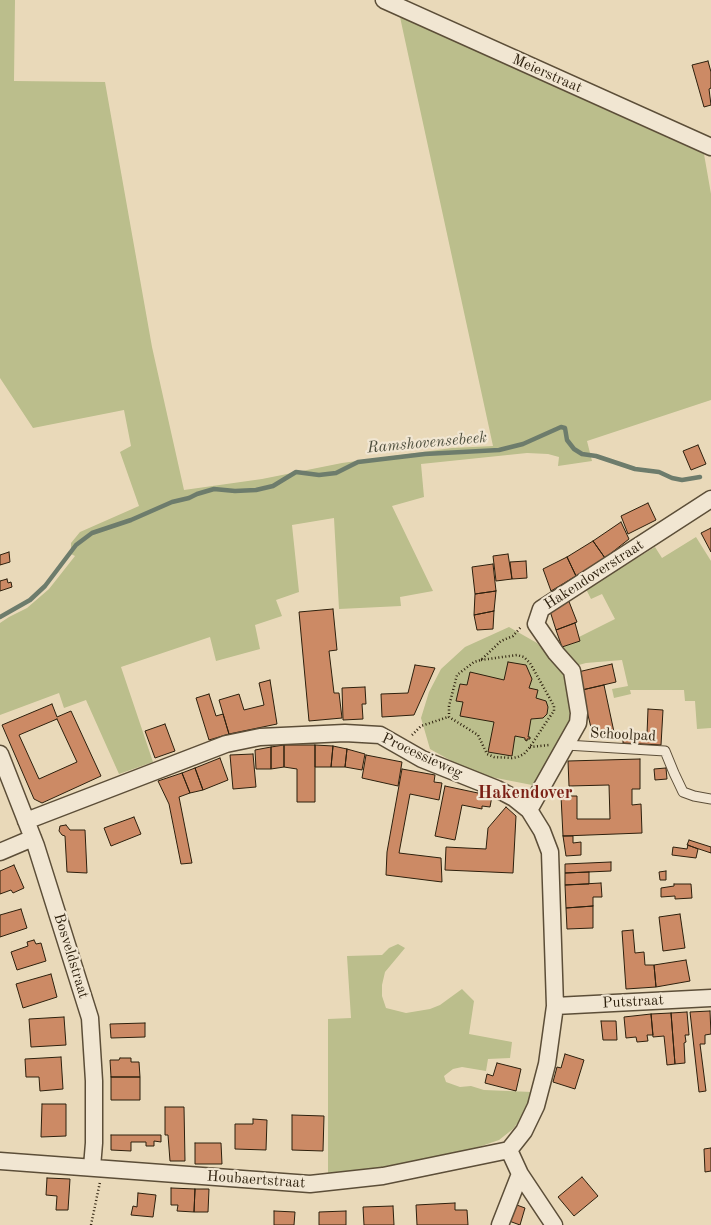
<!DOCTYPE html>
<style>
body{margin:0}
canvas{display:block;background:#e9d9b9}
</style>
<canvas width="711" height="1225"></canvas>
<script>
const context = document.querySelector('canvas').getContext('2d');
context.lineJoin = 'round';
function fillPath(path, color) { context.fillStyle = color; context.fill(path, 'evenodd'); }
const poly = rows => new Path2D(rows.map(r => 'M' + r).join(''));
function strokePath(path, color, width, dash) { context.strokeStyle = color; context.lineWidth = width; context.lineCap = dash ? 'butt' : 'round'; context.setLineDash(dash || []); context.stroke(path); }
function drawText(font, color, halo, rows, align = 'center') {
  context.font = font + ' "Old Standard TT",serif'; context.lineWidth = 4.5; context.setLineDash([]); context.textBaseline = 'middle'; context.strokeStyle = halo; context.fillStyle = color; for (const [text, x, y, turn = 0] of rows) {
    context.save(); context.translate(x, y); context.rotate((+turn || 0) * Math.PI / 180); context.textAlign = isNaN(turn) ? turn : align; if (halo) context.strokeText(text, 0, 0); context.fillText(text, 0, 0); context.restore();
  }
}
const green = poly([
 [0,0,15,0,14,81,105,82,152,347,184,490,262,479,342,463,452,448,493,446,400,17,704,154,711,194,711,400,587,441,592,461,558,466,559,457,548,454,527,453,421,464,424,497,392,506,433,591,400,597,401,606,339,609,334,518,292,525,299,592,276,600,282,616,255,625,260,649,216,661,210,637,121,667,153,762,119,774,86,700,64,708,59,693,0,715,0,623,9,617,27,608,49,589,75,556,71,554,71,543,80,532,139,506,120,452,131,446,124,410,33,428,0,378],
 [696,537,711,561,711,728,697,729,695,701,685,701,684,690,630,690,631,694,614,698,612,689,628,686,622,660,586,663,575,666,562,647,580,641,579,637,615,619,602,594,591,599,586,589,655,547,662,558],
 [509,627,537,643,567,676,573,715,556,752,532,785,491,777,457,764,430,749,421,718,429,692,441,669,465,647],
 [398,944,405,948,385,972,382,985,382,996,386,1008,406,1013,430,1009,440,1005,462,989,474,1001,469,1034,512,1042,510,1058,488,1059,486,1071,462,1067,453,1069,444,1076,446,1082,460,1087,471,1086,484,1090,532,1092,530,1099,521,1119,513,1129,499,1140,464,1152,402,1165,328,1174,328,1019,351,1018,347,956,382,955,389,948]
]);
const stream = poly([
 [0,617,30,600,45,586,76,545,92,533,131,520,172,502,189,498,197,494,214,489,235,491,256,490,273,486,296,472,319,475,336,473,358,462,425,454,499,450,523,444,561,427,565,428,567,440,574,449,582,454,596,456,635,469,659,472,672,478,682,480,700,477]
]);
const building = poly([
 [708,61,711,72,711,88,709,89,711,105,704,107,692,65,708,61],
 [698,445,706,464,691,470,683,451,698,445],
 [648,503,656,520,628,534,621,516,648,503],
 [621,522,629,539,605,558,593,541,621,522],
 [711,528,711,552,701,533,711,528],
 [593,541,605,558,576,576,567,557,593,541],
 [9,552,10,562,0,565,0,555,9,552],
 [508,554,512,579,496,581,493,556,508,554],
 [567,557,576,576,551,591,543,569,567,557],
 [526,561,527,578,512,579,510,562,526,561],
 [493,564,496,591,475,594,472,567,493,564],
 [7,579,8,583,11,582,12,587,0,591,0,581,7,579],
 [496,591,494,611,474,615,475,594,496,591],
 [568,599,577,622,556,630,550,611,568,599],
 [333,609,337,650,329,651,334,693,339,693,342,718,309,721,299,612,333,609],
 [494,611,493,629,477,630,474,615,494,611],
 [575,623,580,641,562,647,556,630,575,623],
 [508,662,526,665,532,679,529,688,538,690,536,698,546,701,548,707,547,714,543,718,531,719,528,737,530,737,530,739,527,739,527,741,525,740,525,738,515,736,512,756,488,752,494,722,460,716,463,702,456,701,460,684,467,685,470,672,504,680,508,662],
 [612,664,616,682,582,690,578,672,612,664],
 [415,665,435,668,414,715,382,717,381,694,408,693,415,665],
 [270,680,277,724,229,734,219,700,239,694,244,710,264,705,259,683,270,680],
 [604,685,614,732,593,736,582,690,604,685],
 [365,687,366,704,362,704,363,719,343,720,342,688,365,687],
 [209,694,216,716,223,714,229,734,209,740,196,698,209,694],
 [52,704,57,717,71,711,101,776,42,803,34,799,2,725,52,704],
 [57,719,77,762,39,779,19,735,57,719],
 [648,709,663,710,661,745,623,743,623,732,647,734,648,709],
 [165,724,175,751,155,758,145,731,165,724],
 [284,745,315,745,315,802,297,802,297,769,284,767,284,745],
 [284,745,284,767,271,769,271,747,284,745],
 [315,745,333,746,331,767,315,767,315,745],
 [333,746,347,749,345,767,331,767,333,746],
 [271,747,271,769,256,769,255,750,271,747],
 [347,749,365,754,362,770,345,767,347,749],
 [253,754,256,787,233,789,230,755,253,754],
 [366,755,402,762,398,786,362,778,366,755],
 [220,758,228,780,203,790,195,768,220,758],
 [640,759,640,789,632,789,632,805,641,804,642,833,563,836,561,796,577,796,577,819,610,819,609,785,569,786,568,761,640,759],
 [195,768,203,790,190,793,182,773,195,768],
 [666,768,667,779,655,780,654,769,666,768],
 [402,769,435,775,434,782,442,783,439,800,410,794,399,853,441,858,442,882,386,875,387,852,402,769],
 [182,773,190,793,179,797,192,863,181,864,169,804,158,781,182,773],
 [445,786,492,796,490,807,482,806,482,809,462,805,455,840,435,836,445,786],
 [506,807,516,816,513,873,445,870,446,847,486,849,488,828,506,807],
 [134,817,141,834,111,846,104,828,134,817],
 [66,825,70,830,85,830,87,873,67,872,65,836,62,835,59,831,60,826,66,825],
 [563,836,573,836,573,843,581,842,581,855,566,856,563,836],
 [689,840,711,847,711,853,687,845,689,840],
 [688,845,698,849,696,858,672,855,673,847,687,849,688,845],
 [611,862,611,871,565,873,565,864,611,862],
 [14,865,24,888,13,893,11,890,0,894,0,871,14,865],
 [666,871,666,880,660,880,659,872,666,871],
 [589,872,589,884,565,885,565,873,589,872],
 [601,883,602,897,593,897,593,906,566,908,565,885,601,883],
 [674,884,691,884,692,898,675,899,675,896,661,897,661,888,674,886,674,884],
 [593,906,593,928,567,929,566,908,593,906],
 [21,909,27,928,0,937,0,915,21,909],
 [680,914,685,948,663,951,659,917,680,914],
 [633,930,635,953,644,952,645,965,654,965,656,987,626,989,622,931,633,930],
 [34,940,36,944,41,943,46,961,17,970,11,952,28,946,27,942,34,940],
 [686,960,690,981,656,987,654,965,686,960],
 [51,974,57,997,23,1008,16,984,51,974],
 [710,1011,711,1034,705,1035,705,1044,700,1044,706,1091,699,1092,690,1012,710,1011],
 [687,1012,689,1035,685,1035,686,1042,684,1043,685,1063,675,1064,671,1013,687,1012],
 [671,1013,675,1064,667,1065,664,1036,653,1037,651,1014,671,1013],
 [651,1014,653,1035,647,1035,648,1041,637,1042,636,1037,626,1038,624,1017,651,1014],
 [64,1017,66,1045,31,1047,29,1019,64,1017],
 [601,1021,616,1021,617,1040,603,1040,601,1021],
 [145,1023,145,1037,111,1038,110,1024,145,1023],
 [565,1054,584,1060,575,1089,553,1082,557,1067,561,1068,565,1054],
 [61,1057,63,1089,40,1091,39,1077,26,1077,25,1059,61,1057],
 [120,1058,131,1058,131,1062,139,1062,140,1077,111,1077,110,1060,119,1060,120,1058],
 [497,1063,521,1069,516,1091,485,1083,487,1074,493,1076,497,1063],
 [111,1077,140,1077,140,1100,111,1100,111,1077],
 [42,1104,66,1104,66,1136,41,1137,42,1104],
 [165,1107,184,1107,185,1161,170,1161,168,1135,165,1135,165,1107],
 [292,1115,324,1116,323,1151,292,1150,292,1115],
 [253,1119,267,1120,266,1150,235,1149,235,1124,253,1124,253,1119],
 [111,1135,161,1135,161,1142,154,1141,154,1146,146,1146,146,1142,131,1142,131,1151,111,1150,111,1135],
 [195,1143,221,1143,222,1164,195,1164,195,1143],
 [711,1148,711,1171,705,1172,704,1149,711,1148],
 [582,1177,598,1196,574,1216,558,1197,582,1177],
 [47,1178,70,1179,68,1210,56,1210,57,1196,46,1195,47,1178],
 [171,1188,195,1189,194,1212,177,1211,178,1205,171,1205,171,1188],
 [195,1189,209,1189,208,1212,194,1212,195,1189],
 [138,1193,156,1195,153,1217,131,1215,133,1206,137,1207,138,1193],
 [455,1203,455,1210,467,1210,468,1225,417,1225,416,1205,455,1203],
 [514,1204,525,1208,520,1225,509,1221,514,1204],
 [393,1206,394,1225,364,1225,363,1207,393,1206],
 [274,1211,295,1212,294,1225,274,1225,274,1211],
 [346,1211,346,1225,319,1225,319,1212,346,1211]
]);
const path = poly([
 [481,660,517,655,524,657,530,663,554,706,554,711,549,718,530,747,524,754,518,757,512,758,494,757,487,754,478,735,449,717,449,706,457,675,474,662,481,660,501,641,513,636,521,627],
 [412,735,421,726,448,717],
 [530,747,549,745],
 [91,1225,100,1182]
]);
const service = poly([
 [566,745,665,751,674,773,683,792,694,796,711,799]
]);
const minor = poly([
 [384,0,711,147],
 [0,754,36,846,90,1018,94,1081,94,1143,92,1167],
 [529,810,578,723,579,713,572,671,556,653,536,624,541,609,711,499],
 [26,821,226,744,260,737,345,733,380,735,422,759,497,789,514,798,529,810,542,831,550,852,555,1006,547,1064,536,1106,524,1131,509,1150],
 [0,852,33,838],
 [555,1006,711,998],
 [509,1150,520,1174,554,1225],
 [0,1161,310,1184,383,1176,509,1150],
 [500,1225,520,1174]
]);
const streetNames = [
 ["Meierstraat",547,74,24],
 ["Hakendoverstraat",594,575,-33],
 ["Schoolpad",623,735,3],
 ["Processieweg",422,756,25],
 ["Bosveldstraat",71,956,73],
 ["Putstraat",633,1002,-3],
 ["Houbaertstraat",256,1180,4]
];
const waterNames = [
 ["Ramshovensebeek",427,443,-5]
];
const quarterNames = [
 ["Hakendover",525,793]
];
fillPath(green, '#bbbe8c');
strokePath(stream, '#6d7c6c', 4.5);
fillPath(building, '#cc8a65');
strokePath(building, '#2d200d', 1);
strokePath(service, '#5c4e38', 11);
strokePath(minor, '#5c4e38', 19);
strokePath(path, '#2d200d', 2.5, [1, 2.5]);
strokePath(service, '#f1e6d2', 9);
strokePath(minor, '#f1e6d2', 16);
drawText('15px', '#2d200d', '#f1e6d2', streetNames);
drawText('italic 16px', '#4d4e3d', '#f1e6d2', waterNames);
drawText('bold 18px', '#7a1f14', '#f1e6d2', quarterNames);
</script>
